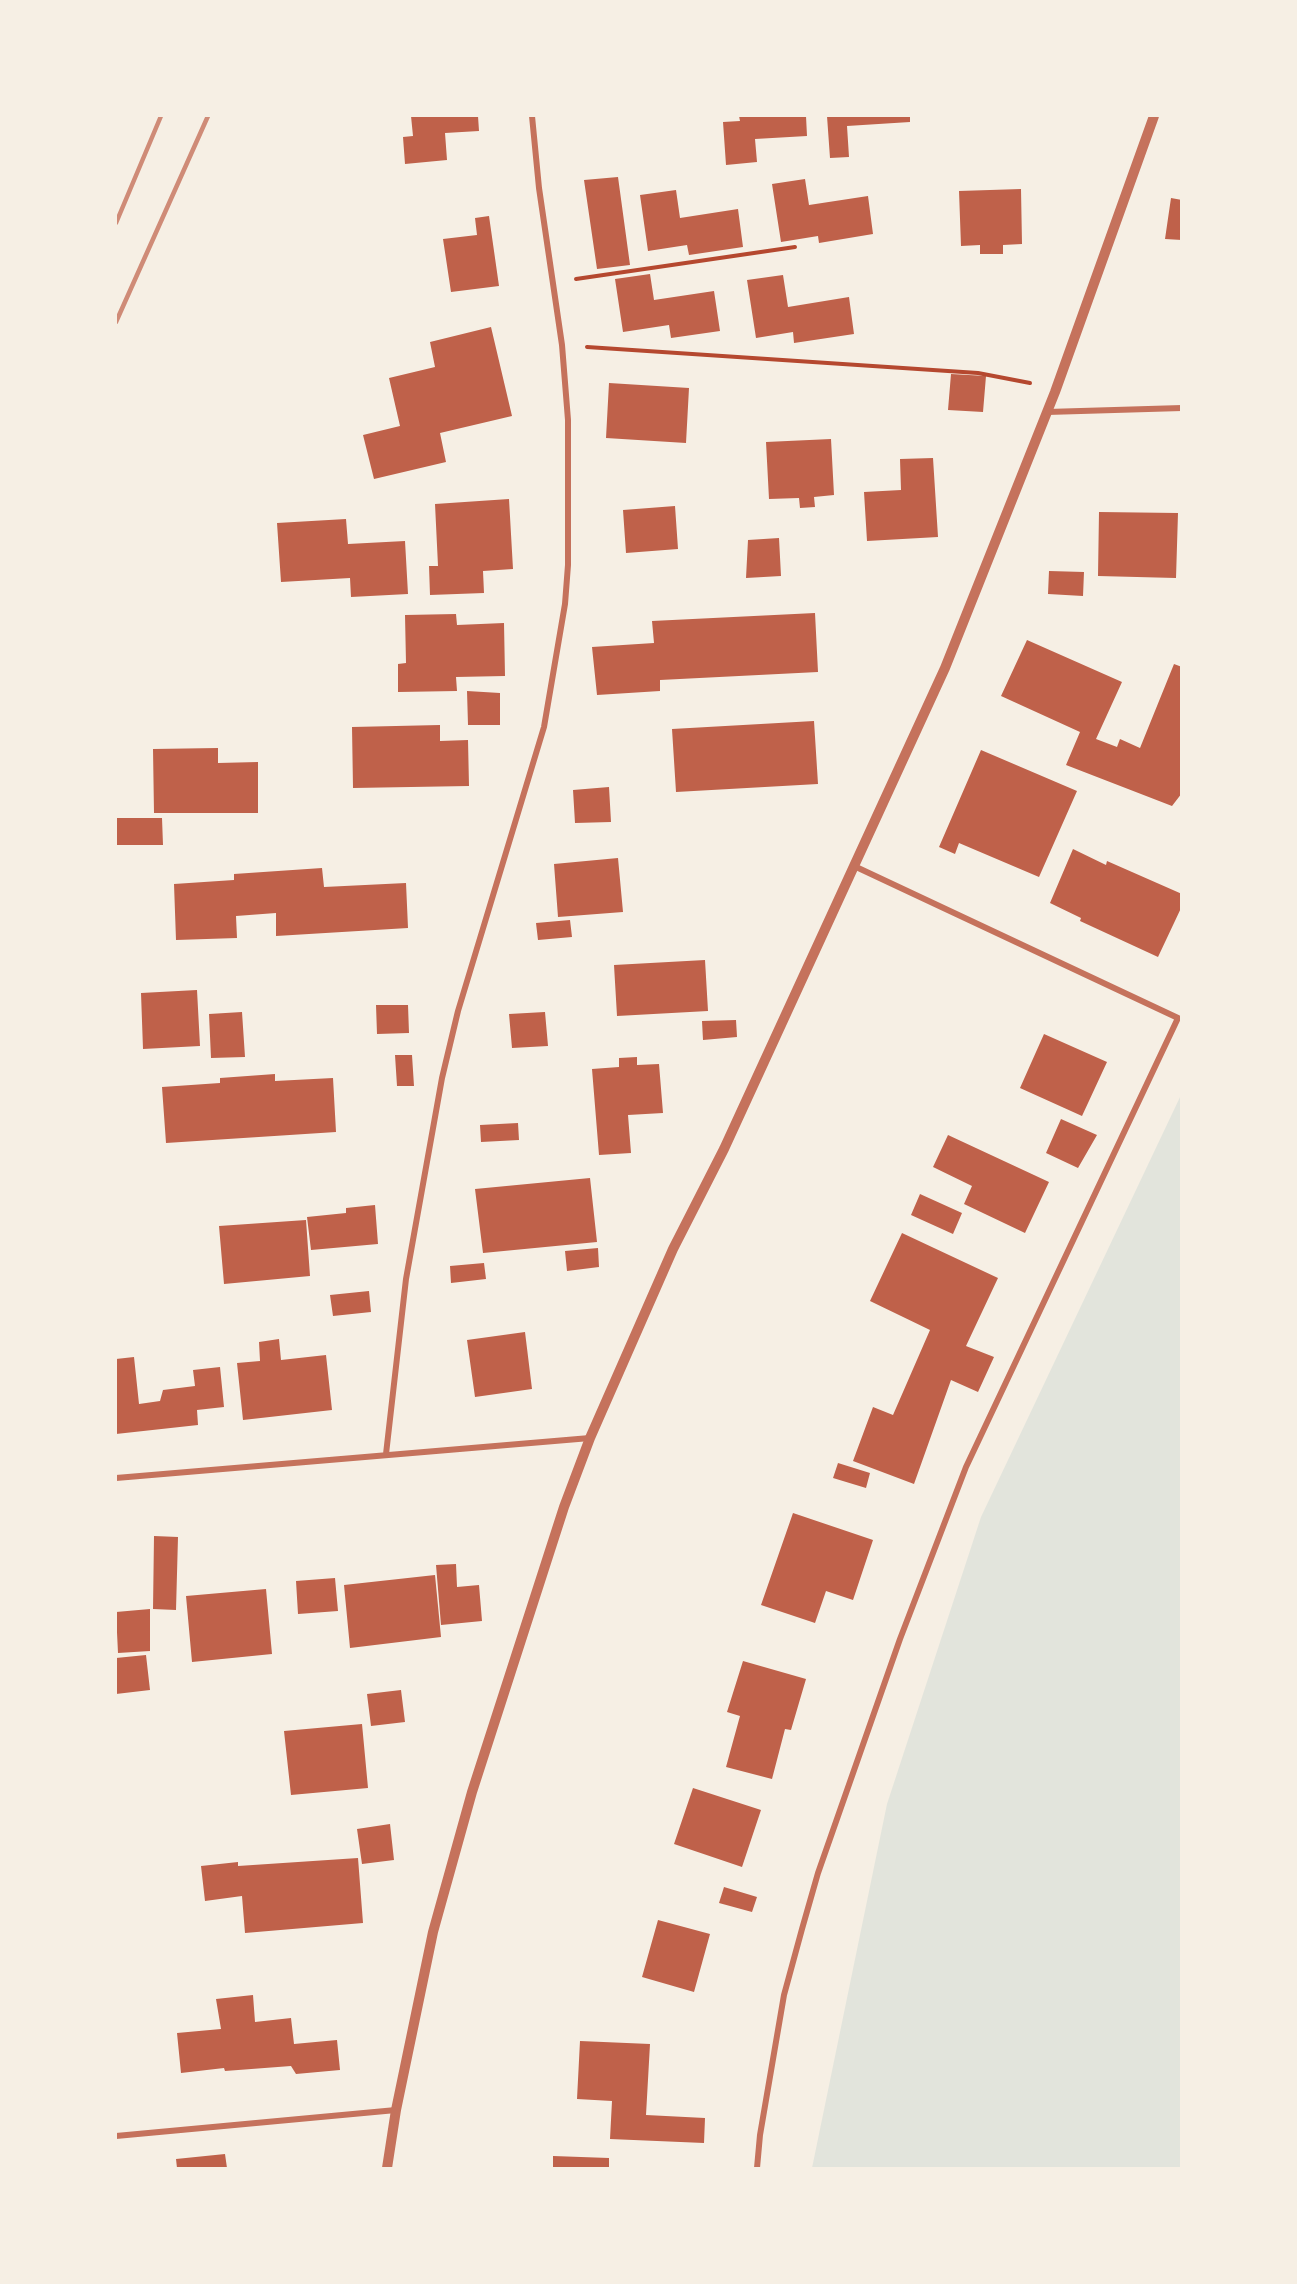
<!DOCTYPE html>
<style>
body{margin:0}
#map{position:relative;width:1297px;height:2284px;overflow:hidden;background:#f6efe4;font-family:Roboto,sans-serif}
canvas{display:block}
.frame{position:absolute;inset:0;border:117px solid #f6efe4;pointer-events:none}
</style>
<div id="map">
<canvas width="1297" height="2284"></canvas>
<div class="frame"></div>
</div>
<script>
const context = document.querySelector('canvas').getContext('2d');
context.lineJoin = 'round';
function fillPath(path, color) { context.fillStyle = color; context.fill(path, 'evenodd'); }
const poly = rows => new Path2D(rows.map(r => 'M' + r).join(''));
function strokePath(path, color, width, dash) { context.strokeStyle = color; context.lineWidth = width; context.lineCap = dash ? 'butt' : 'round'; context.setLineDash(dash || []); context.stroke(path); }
const green = poly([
 [1181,1095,1181,2168,812,2168,887,1804,981,1517]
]);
const building = poly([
 [411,116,478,116,479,131,445,133,447,160,405,164,403,137,413,136],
 [739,116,806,116,807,136,755,139,757,162,726,165,723,122,740,121],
 [827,116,910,116,910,122,847,126,849,157,830,158],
 [618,177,630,265,597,269,584,180],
 [805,179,809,205,868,196,873,234,819,243,818,236,781,242,772,184],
 [1021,189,1022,244,1003,245,1003,254,980,254,980,245,961,246,959,191],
 [676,190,680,218,738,209,743,247,689,255,687,245,648,251,640,195],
 [1171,198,1182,200,1182,240,1165,239],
 [489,216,499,286,451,292,443,239,477,235,475,218],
 [650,274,654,300,714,291,720,331,671,338,669,325,623,332,615,279],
 [783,275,788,307,849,297,854,334,794,343,793,332,756,338,747,280],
 [491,327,512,416,440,433,446,462,374,479,363,435,400,426,389,378,435,367,430,342],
 [951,374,986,376,983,412,948,410],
 [609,383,689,388,686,443,606,438],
 [831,439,834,495,814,497,815,507,800,508,799,498,769,499,766,442],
 [933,458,938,537,867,541,864,492,901,490,900,459],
 [509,499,513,569,483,571,484,593,430,595,429,566,438,566,435,504],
 [675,506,678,549,626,553,623,510],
 [1099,512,1178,513,1176,578,1098,576],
 [346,519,348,544,405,541,408,594,351,597,350,578,281,582,277,523],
 [779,538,781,576,746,578,748,540],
 [1049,571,1084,572,1083,596,1048,594],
 [815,613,818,672,660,680,660,691,597,695,592,647,654,643,652,621],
 [456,614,457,625,504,623,505,676,456,677,457,691,398,692,398,664,406,663,405,615],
 [1027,640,1122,682,1096,739,1117,747,1120,739,1140,748,1174,664,1182,667,1182,793,1172,806,1066,765,1080,732,1001,696],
 [467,691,500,693,500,725,468,725],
 [814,721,818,784,676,792,672,729],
 [440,725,440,741,468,740,469,786,353,788,352,727],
 [218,748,218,763,258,762,258,813,154,813,153,749],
 [981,750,1077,791,1039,877,959,843,955,854,939,847],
 [609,787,611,822,575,823,573,790],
 [116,818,162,818,163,845,117,845],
 [1073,849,1106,865,1107,861,1182,894,1182,906,1158,957,1080,921,1081,918,1050,903],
 [618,858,623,912,558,917,554,864],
 [322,868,324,887,406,883,408,928,276,936,276,913,236,916,237,938,176,940,174,884,234,880,234,874],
 [570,920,572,937,538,940,536,923],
 [705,960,708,1011,617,1016,614,965],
 [197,990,200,1046,143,1049,141,993],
 [376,1005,408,1005,409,1033,377,1034],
 [242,1012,245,1057,211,1058,209,1014],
 [545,1012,548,1046,512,1048,509,1014],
 [736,1020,737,1037,703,1040,702,1021],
 [1044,1034,1107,1062,1082,1116,1020,1088],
 [395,1055,412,1055,414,1086,397,1086],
 [637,1057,637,1065,659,1064,663,1113,628,1115,631,1153,599,1155,592,1069,619,1067,619,1058],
 [275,1074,275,1081,333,1078,336,1132,166,1143,162,1087,220,1083,220,1078],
 [1061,1119,1097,1135,1078,1168,1046,1153],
 [518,1123,519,1140,481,1142,480,1125],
 [948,1135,1049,1182,1025,1233,964,1204,972,1186,933,1167],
 [590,1178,597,1242,483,1253,475,1189],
 [920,1194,962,1213,953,1234,911,1215],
 [375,1205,378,1244,311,1250,307,1217,346,1213,346,1208],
 [306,1220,310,1276,224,1284,219,1226],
 [902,1233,998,1278,966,1346,994,1357,978,1392,951,1380,914,1484,853,1461,873,1407,893,1415,930,1330,870,1301],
 [598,1248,599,1267,567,1271,565,1251],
 [484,1263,486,1279,451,1283,450,1266],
 [369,1291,371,1312,333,1316,330,1295],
 [525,1332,532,1389,475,1397,467,1340],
 [279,1339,281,1360,326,1355,332,1410,243,1420,237,1363,260,1361,259,1342],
 [134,1357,139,1404,160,1401,163,1390,195,1386,193,1370,220,1367,224,1407,197,1410,198,1425,116,1434,116,1359],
 [838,1463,870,1473,866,1488,833,1478],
 [793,1513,873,1540,853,1600,826,1591,815,1623,761,1605],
 [154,1536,178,1537,176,1610,153,1609],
 [456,1564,457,1587,479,1585,482,1621,441,1625,436,1565],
 [435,1575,441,1637,350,1648,344,1585],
 [335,1578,338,1611,298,1614,296,1581],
 [266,1589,272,1654,192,1662,186,1596],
 [150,1609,150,1651,118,1653,116,1612],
 [146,1655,150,1690,116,1694,116,1658],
 [743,1661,806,1679,791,1730,785,1729,772,1779,726,1767,740,1716,727,1712],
 [401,1690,405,1722,371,1726,367,1694],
 [362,1724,368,1788,291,1795,284,1731],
 [693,1788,761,1810,742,1867,674,1844],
 [390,1824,394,1860,362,1864,357,1829],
 [358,1858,363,1923,245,1933,242,1896,205,1901,201,1866,238,1862,238,1866],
 [724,1887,757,1897,752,1912,719,1903],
 [658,1920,710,1934,694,1992,642,1977],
 [253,1995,255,2022,291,2018,294,2044,337,2040,340,2070,296,2074,291,2066,225,2071,224,2068,181,2073,177,2033,221,2029,216,1999],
 [580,2041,650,2044,646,2115,705,2118,704,2143,610,2139,612,2101,577,2099],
 [225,2154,227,2168,177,2168,176,2159],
 [553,2156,609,2158,609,2168,553,2168]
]);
const path = poly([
 [576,279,795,247],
 [587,347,978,373,1030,383]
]);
const minor = poly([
 [1047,412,1182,408],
 [386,1454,406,1279,442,1078,458,1011,544,727,565,604,568,565,568,420,562,345,539,188,532,116],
 [116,1478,590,1438],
 [116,2136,396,2110],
 [757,2168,760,2135,784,1995,802,1929,818,1873,900,1639,966,1467,1178,1018,854,866]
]);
const tertiary = poly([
 [387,2168,396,2110,433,1932,472,1792,564,1507,590,1438,673,1249,724,1149,945,668,1055,392,1154,116]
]);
const rail = poly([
 [116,223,161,116],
 [116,322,208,116]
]);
fillPath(green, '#e2e4dc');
fillPath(building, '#bf614a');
strokePath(path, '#b5482f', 4);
strokePath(minor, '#c5725c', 6);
strokePath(tertiary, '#c5725c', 10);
strokePath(rail, '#cf8b77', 4.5);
</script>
